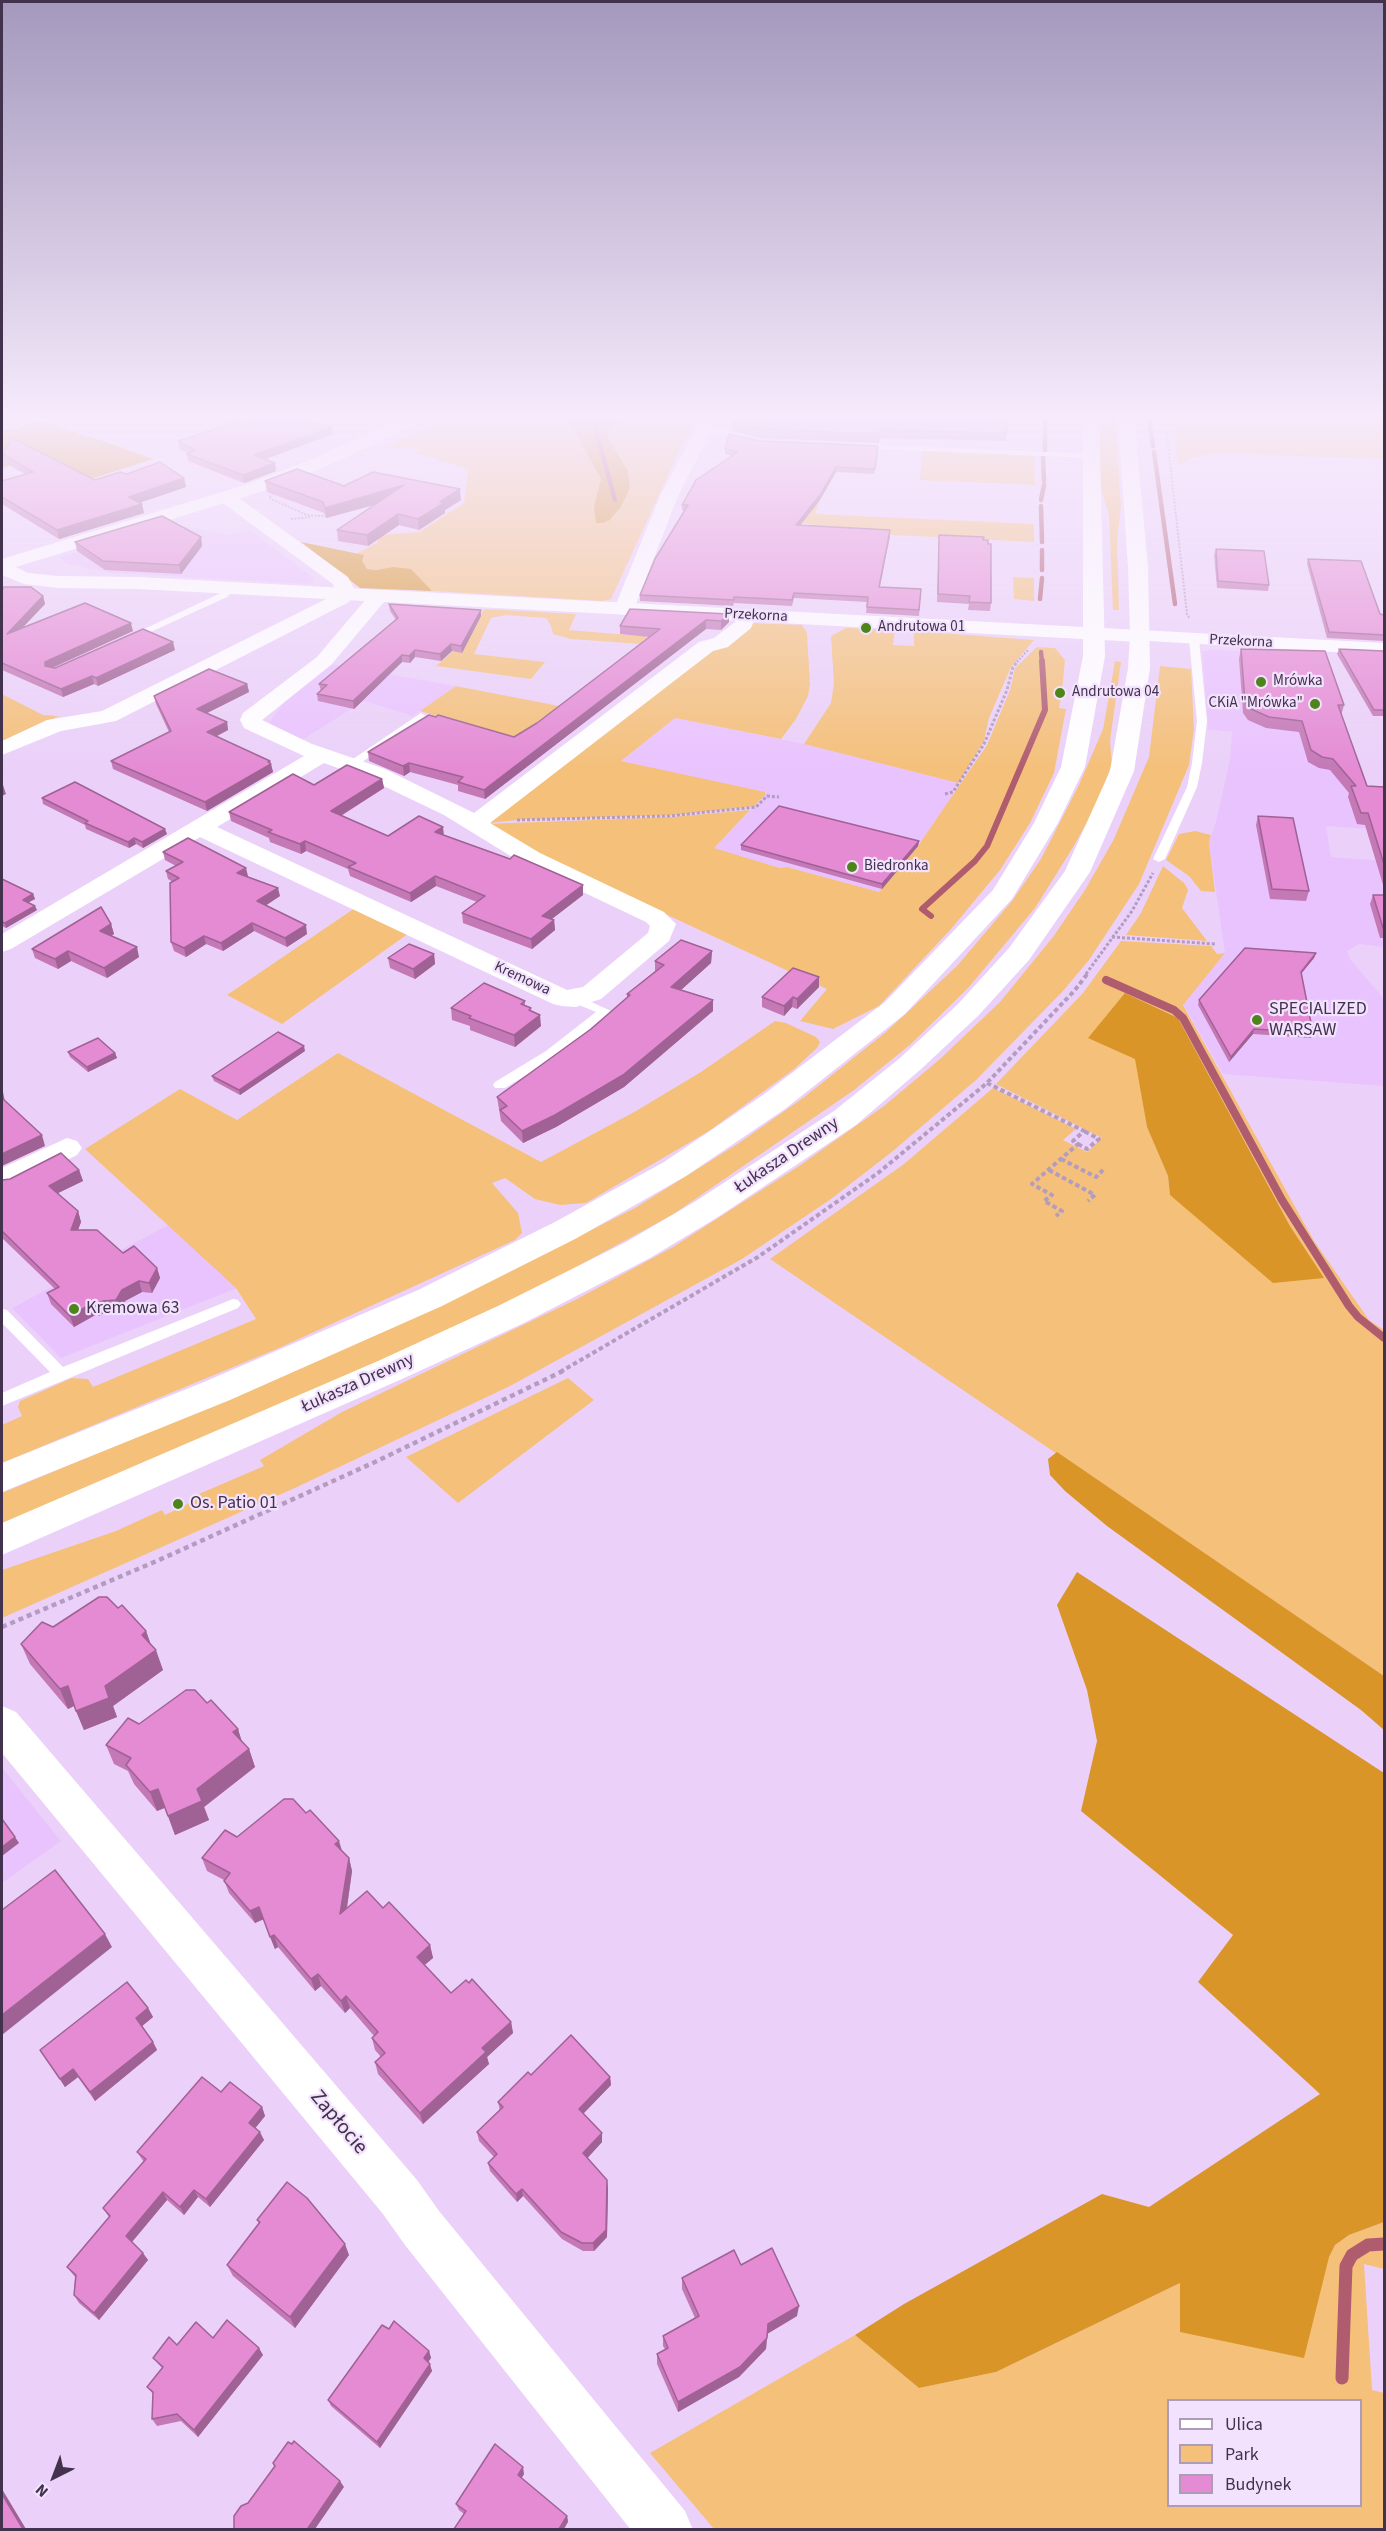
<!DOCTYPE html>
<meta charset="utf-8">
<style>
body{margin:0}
#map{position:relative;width:1386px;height:2531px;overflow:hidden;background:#ebd1f9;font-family:"Source Sans 3",sans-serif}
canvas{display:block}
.frame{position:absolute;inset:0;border:3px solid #43324d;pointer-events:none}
.legend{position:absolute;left:1167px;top:2399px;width:195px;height:108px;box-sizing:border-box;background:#f3e2fd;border:2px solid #ad9cb7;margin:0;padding:8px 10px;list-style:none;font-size:18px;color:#43324d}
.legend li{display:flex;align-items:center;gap:12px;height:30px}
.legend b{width:30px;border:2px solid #ad9cb7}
.north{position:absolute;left:24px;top:2447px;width:60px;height:60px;-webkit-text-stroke:4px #f3e2fd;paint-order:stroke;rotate:222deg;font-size:16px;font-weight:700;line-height:24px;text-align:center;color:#43324d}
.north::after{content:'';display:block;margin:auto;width:21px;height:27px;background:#43324d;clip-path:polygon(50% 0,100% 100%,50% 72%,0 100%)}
</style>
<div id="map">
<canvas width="1386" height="2531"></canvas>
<div class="frame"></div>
<ul class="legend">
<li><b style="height:8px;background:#fff"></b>Ulica</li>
<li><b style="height:16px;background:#f4c07a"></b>Park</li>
<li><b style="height:16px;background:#e48bd4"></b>Budynek</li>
</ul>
<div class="north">N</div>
</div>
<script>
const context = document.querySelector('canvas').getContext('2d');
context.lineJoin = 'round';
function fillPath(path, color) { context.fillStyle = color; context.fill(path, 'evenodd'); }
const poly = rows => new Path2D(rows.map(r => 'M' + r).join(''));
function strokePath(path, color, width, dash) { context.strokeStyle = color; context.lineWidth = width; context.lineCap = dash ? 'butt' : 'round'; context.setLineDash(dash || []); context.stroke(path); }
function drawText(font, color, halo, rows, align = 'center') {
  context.font = font + ' "Source Sans 3",sans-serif'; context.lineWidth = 4.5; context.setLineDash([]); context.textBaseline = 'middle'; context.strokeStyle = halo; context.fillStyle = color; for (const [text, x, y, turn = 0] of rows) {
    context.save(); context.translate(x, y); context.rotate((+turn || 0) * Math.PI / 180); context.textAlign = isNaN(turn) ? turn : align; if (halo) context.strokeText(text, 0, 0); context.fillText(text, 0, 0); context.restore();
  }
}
const built = poly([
 [171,524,230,535,250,530,314,578,310,584,111,573,68,564,59,557],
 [1214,650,1321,654,1383,830,1326,826,1331,857,1384,861,1384,947,1359,944,1347,951,1350,959,1384,999,1384,1086,1223,1074,1183,1004,1225,953,1209,843,1217,818,1230,759,1232,732,1208,729,1202,651],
 [331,664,456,686,413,716,364,701,302,740,268,724,289,696],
 [675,718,804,744,958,783,952,791,954,792,952,797,918,846,879,892,787,867,780,868,713,848,761,800,760,792,621,761],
 [168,1225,237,1288,61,1358,12,1308],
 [2,1768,61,1841,2,1883]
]);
const green = poly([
 [195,418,273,418,239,431],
 [446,418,571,418,576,434,601,480,594,506,611,520,621,507,630,488,628,471,607,436,621,418,699,418,678,454,611,599,603,601,432,591,414,574,393,567,376,570,366,569,357,553,377,543,380,535,419,532,464,503,468,471,465,468,416,453,420,450,405,447,399,450,388,446],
 [1097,418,1115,418,1121,506,1117,542,1119,610,1113,610,1109,516,1101,487],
 [1173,418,1384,418,1384,459,1214,453,1188,459,1178,465],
 [922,451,1034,456,1035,485,920,480],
 [820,499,815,514,1034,524,1034,542,813,531,813,525,802,523],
 [1013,577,1034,578,1034,601,1014,599],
 [484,609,576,614,569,630,652,637,642,644,571,639,553,634,551,626,546,618,506,615,491,618,474,654,545,662,531,679,436,666,453,651,462,652],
 [748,623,802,625,807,633,810,684,808,696,796,719,781,739,675,718,621,761,765,792,765,795,754,806,674,815,527,819,489,823],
 [846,628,895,630,893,645,914,646,914,631,1034,640,1011,667,989,718,984,741,958,783,804,744,831,703,834,684,831,636],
 [1037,647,1055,648,1065,660,1062,690,1058,689,1056,695,1061,696,1059,708,1066,709,1054,773,1030,823,1000,870,951,929,879,1006,833,1029,800,1021,827,989,527,850,485,824,673,817,750,810,714,848,780,868,787,867,879,892,918,846,987,745,1010,690,1015,668],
 [1115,661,1121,662,1110,741,1112,764,1095,808,1072,849,1035,908,969,987,911,1044,854,1090,672,1215,569,1271,493,1309,326,1387,2,1525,2,1493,230,1398,553,1249,635,1208,739,1143,803,1098,886,1032,957,966,1012,901,1041,859,1079,785,1103,729],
 [1160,666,1191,669,1194,729,1189,765,1139,884,1089,960,1063,991,976,1080,893,1151,831,1199,742,1259,510,1386,297,1487,2,1618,2,1570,116,1531,162,1510,165,1515,194,1501,192,1497,264,1466,260,1460,342,1412,577,1299,673,1247,799,1166,884,1106,940,1059,1000,1002,1053,937,1085,890,1114,839,1149,757],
 [456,686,559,706,514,739,420,711],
 [2,694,43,715,59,716,2,742],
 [1195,831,1211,835,1209,843,1215,892,1201,891,1189,876,1166,860,1179,834],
 [1163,866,1184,883,1188,890,1182,908,1207,941,1126,935,1141,913],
 [355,908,409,933,282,1024,227,995],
 [1121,941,1211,946,1217,954,1225,953,1183,1005,1314,1241,1369,1320,1384,1330,1384,1676,770,1259,904,1164,993,1088,1076,1129,1063,1140,1087,1152,1102,1138,996,1084,1083,993],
 [1125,993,1178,1018,1290,1226,1323,1278,1170,1195,1168,1176,1147,1127],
 [775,1021,786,1023,816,1037,820,1042,817,1048,793,1070,709,1131,586,1203,560,1205,535,1199,505,1178,492,1183,518,1213,522,1233,515,1240,279,1348,2,1463,2,1425,22,1416,18,1407,20,1401,72,1378,88,1379,93,1387,256,1319,236,1288,85,1149,180,1089,237,1120,338,1053,541,1162,636,1111,701,1072],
 [568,1378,594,1400,458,1503,406,1457],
 [1384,2222,1384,2269,1364,2264,1372,2390,1384,2393,1384,2529,714,2529,650,2453,855,2335,919,2388,996,2372,1180,2283,1329,2257,1335,2245,1349,2235],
 [1168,2400,1360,2400,1360,2506,1168,2506]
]);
const forest = poly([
 [571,418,621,418,607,436,628,471,630,488,621,507,610,520,603,523,596,523,594,506,601,479,576,434],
 [38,421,103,441,153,459,91,479,40,456,2,468,2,430,16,429],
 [301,542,364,555,362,561,367,569,376,570,393,567,411,569,432,591,360,588],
 [1125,993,1178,1018,1290,1226,1324,1278,1273,1283,1170,1195,1168,1176,1147,1127,1135,1059,1088,1038],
 [1057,1452,1384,1676,1384,1730,1361,1710,1107,1526,1065,1491,1050,1475,1048,1459],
 [1077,1572,1384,1773,1384,2222,1349,2235,1335,2245,1329,2257,1304,2358,1180,2332,1180,2283,996,2372,919,2388,855,2335,904,2304,1102,2194,1149,2207,1320,2094,1198,1982,1233,1935,1081,1811,1097,1741,1087,1690,1057,1605]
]);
const streamFar3 = poly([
 [596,418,595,427,615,500],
 [1149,418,1153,446],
 [1045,421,1045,450],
 [1154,452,1175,604],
 [1043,457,1044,481],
 [1041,500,1044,485],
 [1041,506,1042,542],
 [1042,550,1042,570],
 [1040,599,1042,578],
 [1041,652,1042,662]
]);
const streamFar2 = poly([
 [931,916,922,909,975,861,987,846,1045,710,1042,661]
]);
const streamFar1 = poly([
 [1106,980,1174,1010,1183,1018,1282,1200,1349,1306,1358,1317,1384,1338]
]);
const stream = poly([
 [1342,2378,1346,2266,1352,2255,1368,2245,1384,2244]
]);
const pathFar3 = poly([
 [1165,418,1187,614,1190,619],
 [315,480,357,494,362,501,335,514,321,516,307,515,269,498,273,494,315,480],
 [291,519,310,517],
 [1017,662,1028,650]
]);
const pathFar2 = poly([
 [945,794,953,792,984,744,1007,690,1013,667,1018,661],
 [517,820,669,816,756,807,767,796,779,797],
 [1112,937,1215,944],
 [1086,974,1132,911,1153,873]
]);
const pathFar1 = poly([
 [987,1083,1084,1131,1073,1141,1078,1144,1032,1184,1052,1195,1044,1201,1062,1211,1056,1216],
 [1078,1144,1087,1149,1099,1139,1084,1131],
 [1061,1159,1096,1177,1105,1168],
 [1049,1170,1095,1195,1088,1201],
 [560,1372,758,1257,878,1173,987,1083,1075,990,1088,973]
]);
const path = poly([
 [2,1627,159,1560,375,1462,563,1371]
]);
const service = poly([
 [704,426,751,437,752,439,748,441,701,430,700,428,704,426],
 [855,444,1091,454,1095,456,1091,458,858,448,855,448,855,444],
 [231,585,236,588,227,597,133,640,125,638,221,593,231,585],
 [1194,636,1199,639,1207,721,1202,763,1197,787,1165,859,1159,862,1153,859,1187,787,1192,763,1197,721,1189,639,1194,636],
 [421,713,426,716,425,718,355,767,347,767,347,763,421,713],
 [576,995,611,1011,556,1057,505,1088,495,1088,493,1085,495,1082,546,1051,596,1012,572,1002,570,999,576,995],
 [233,1299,238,1300,241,1304,238,1308,2,1406,2,1393,50,1372,2,1323,2,1309,7,1310,63,1367,233,1299]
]);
const minor = poly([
 [702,418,718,418,678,496,634,609,631,613,624,615,617,613,614,609,660,496,702,418],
 [226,492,232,493,348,577,355,590,349,602,116,721,61,731,2,755,2,741,47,720,102,711,334,595,335,590,333,584,220,501,217,497,220,493,226,492],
 [379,590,386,592,389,596,331,665,262,720,312,744,385,769,474,813,699,642,714,638,735,622,739,612,753,612,756,616,751,628,728,647,713,651,490,823,540,853,664,912,676,924,669,941,601,999,576,1007,562,1006,553,1004,200,837,11,949,2,952,2,934,304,756,244,728,240,720,243,713,317,657,372,592,379,590],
 [324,763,369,779,444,815,522,863,646,922,650,926,648,933,583,987,567,990,217,827,324,763],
 [1140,630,1384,643,1384,655,1133,640,1130,636,1133,632,1140,630],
 [67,1138,77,1141,82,1148,77,1155,13,1187,2,1190,2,1168,67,1138],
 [2,1706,16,1712,417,2180,439,2211,685,2511,693,2530,631,2530,405,2245,383,2214,2,1753,2,1706]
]);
const tertiary = poly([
 [401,418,422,418,420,422,327,466,260,492,16,567,28,573,58,576,138,577,1140,630,1147,632,1150,636,1147,640,1140,642,138,589,58,588,24,584,2,575,2,559,248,484,315,458,401,418]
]);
const secondary = poly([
 [1083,418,1099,418,1105,656,1085,767,1058,823,1012,899,905,1014,785,1109,686,1176,577,1238,442,1306,230,1400,2,1492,2,1463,204,1382,418,1290,555,1222,664,1162,763,1095,885,1002,993,890,1034,823,1061,767,1083,656,1083,418],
 [1118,418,1134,418,1148,567,1150,668,1134,771,1090,872,1029,960,978,1016,920,1070,856,1125,718,1217,650,1258,524,1323,402,1379,2,1555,2,1523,378,1361,500,1305,626,1242,696,1201,834,1111,900,1058,958,1004,1009,948,1065,871,1110,771,1128,668,1130,636,1128,567,1118,418]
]);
const wall = poly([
 [731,418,1007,418,1007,433,1006,441,880,438,879,443,761,438,732,431,732,422,730,421],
 [242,426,333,434,265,459,275,463,276,471,244,483,188,461,187,454,188,453,179,449,178,441],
 [761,441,878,451,874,474,836,472,820,500,800,525,890,536,880,587,921,589,919,616,866,613,867,602,794,598,792,606,734,603,733,606,640,601,640,595,684,511,682,510,682,505,732,456,725,454,725,449],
 [3,454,95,480,127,474,184,478,186,487,139,503,144,513,59,539,2,504,2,481,25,474,5,463],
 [265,481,344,486,461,500,445,510,445,513,419,530,399,525,368,546,338,541,337,530,375,505,326,518,324,513,267,492],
 [939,535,983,540,991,603,990,611,968,610,969,604,937,602],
 [201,537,202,546,181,574,105,570,77,551,75,542],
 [1216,549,1269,585,1268,591,1217,588,1214,555],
 [1308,559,1380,614,1384,615,1384,641,1327,638,1307,564],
 [2,590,43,596,45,604,22,628,133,631,52,668,55,668,175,650,98,686,94,684,63,697,2,670],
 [389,604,481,610,481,616,462,653,452,651,441,661,415,657,410,663,402,662,354,709,318,701,317,694,321,691,319,684,396,620,390,611],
 [729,614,729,622,721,630,706,629,485,799,458,791,458,785,410,772,404,776,369,761,368,752,514,737,537,723,649,637,620,634,620,626],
 [1241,649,1344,705,1341,716,1367,786,1384,787,1384,888,1365,825,1357,824,1348,797,1349,793,1330,770,1319,768,1308,762,1299,732,1266,728,1248,720,1243,713,1239,659],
 [1339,649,1384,651,1384,716,1373,716,1337,654],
 [247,684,249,692,207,713,227,722,228,730,217,736,271,764,273,772,207,811,113,769,111,761,169,732,156,704,154,696],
 [382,779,384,788,341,816,388,836,444,835,583,885,583,895,551,919,554,920,555,930,532,949,463,923,462,913,477,902,436,886,411,902,350,876,348,869,306,851,301,854,270,842,269,838,231,821,229,812,314,785],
 [42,798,167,834,143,848,136,844,129,848,86,829,85,825,43,804],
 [1258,816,1309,891,1306,901,1270,899,1256,825],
 [919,841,918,846,882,889,741,850,741,845],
 [163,852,248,876,247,877,280,896,266,905,307,934,287,947,254,931,223,951,206,944,186,957,174,951,171,942,173,882,168,879,166,871,176,866,165,860],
 [2,879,33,894,35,899,28,902,37,910,6,928,2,926],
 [1373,895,1384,895,1384,938,1380,938,1370,904],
 [111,924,114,934,111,936,139,957,107,978,71,961,58,969,35,958,32,949],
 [712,951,711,963,681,990,713,1000,713,1011,624,1087,556,1127,523,1143,501,1121,497,1097,591,1029,627,998,627,994,655,971,655,961],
 [1316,953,1314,958,1301,974,1313,1033,1311,1038,1253,1034,1229,1062,1198,1005,1199,1000],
 [434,954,435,964,415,979,390,968,388,958],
 [819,987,797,1009,792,1007,784,1016,762,1007,762,997],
 [525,1001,525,1006,531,1010,541,1026,515,1047,470,1030,470,1026,452,1020,451,1008],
 [305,1051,240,1095,214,1081,212,1076],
 [68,1052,115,1053,117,1058,88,1072,70,1057],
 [79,1170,83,1181,58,1193,78,1211,81,1222,78,1230,123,1253,157,1268,160,1278,152,1293,142,1292,125,1301,120,1311,106,1311,99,1316,97,1314,74,1327,51,1304,47,1293,55,1289,2,1238,2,1180],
 [118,1608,146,1631,151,1645,163,1670,113,1706,117,1717,84,1730,74,1706,68,1709,30,1664,21,1644,53,1627],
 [207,1703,238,1729,241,1741,249,1749,255,1767,204,1807,209,1820,175,1835,165,1808,157,1811,134,1784,128,1771,114,1764,106,1745,139,1724],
 [237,1837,342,1851,349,1858,352,1871,347,1909,383,1908,430,1945,433,1958,424,1965,451,1993,511,2022,513,2033,487,2057,489,2064,423,2124,378,2074,375,2062,381,2057,375,2050,372,2038,374,2036,350,2008,345,2013,321,1986,315,1991,278,1947,275,1949,264,1919,255,1923,229,1893,224,1880,207,1871,202,1858],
 [148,2008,153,2017,142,2026,153,2042,157,2050,95,2101,78,2077,65,2087,40,2050],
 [531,2075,610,2077,611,2085,583,2114,602,2142,587,2158,608,2188,607,2237,594,2251,583,2251,562,2239,523,2196,517,2202,490,2171,488,2163,494,2157,479,2141,477,2132,500,2111,498,2102],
 [221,2092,262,2107,265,2116,255,2128,264,2140,210,2207,198,2197,184,2215,167,2200,132,2242,148,2260,99,2320,79,2303,74,2295,75,2277,67,2267,109,2217,103,2208,144,2162,137,2152],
 [257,2220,349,2255,295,2328,233,2276,227,2265,259,2224],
 [741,2265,797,2316,767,2334,766,2349,739,2377,678,2412,657,2364,657,2354,665,2349,663,2346,663,2336,695,2318,682,2289,682,2278],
 [213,2338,263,2355,198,2437,181,2421,157,2426,152,2419,153,2394,147,2387,162,2368,153,2358,177,2345],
 [429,2351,431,2358,428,2362,432,2371,380,2448,331,2406,328,2400],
 [524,2474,521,2478,567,2516,568,2522,464,2514,459,2510,456,2504]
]);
const shadedWall = poly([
 [332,427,333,434,255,463,254,455],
 [275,463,276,471,244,483,243,475],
 [836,467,836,472,820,500,796,531,796,525],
 [184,478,186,487,130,506,129,497],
 [404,485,405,496,326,518,325,508],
 [460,489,461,500,445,510,445,513,419,530,418,519,440,502],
 [142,504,144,513,59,539,57,530],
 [398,514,399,525,368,546,367,535],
 [890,530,890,536,878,592,879,587],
 [201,537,202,546,181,574,179,565],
 [43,596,45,604,9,642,7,634],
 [481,610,481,616,462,653,461,646],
 [729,614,729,622,721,630,721,621],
 [706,620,706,629,485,799,484,790],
 [131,623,133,631,47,670,47,674,45,662],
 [173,642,175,650,98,686,96,678],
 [451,644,452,651,441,661,440,654],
 [415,650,415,657,410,663,409,656],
 [402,655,402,662,354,709,353,701],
 [92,676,94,684,63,697,61,689],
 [247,684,249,692,199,717,197,709],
 [227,722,228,730,209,740,207,732],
 [270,761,273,772,207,811,205,802],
 [409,763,410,772,404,776,403,766],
 [382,779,384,788,332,821,331,811],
 [3,785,6,794,2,796,2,786],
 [443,827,444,836,435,832],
 [165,829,167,834,143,848,142,842],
 [134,838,136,844,129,848,128,842],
 [305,841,306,851,301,854,300,844],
 [919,841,918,846,882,889,882,884],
 [246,868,248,876,239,881,237,873],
 [435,876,436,886,411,902,410,893],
 [583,885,583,895,543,926,542,916],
 [278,888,280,896,259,910,257,901],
 [33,894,35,899,24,905,23,900],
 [35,906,37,910,6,928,5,923],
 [554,920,555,930,532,949,531,939],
 [252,923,254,931,223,951,221,943],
 [111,924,114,934,103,941,100,931],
 [306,925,307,934,287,947,285,938],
 [204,936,206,944,186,957,184,948],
 [137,947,139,957,107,978,104,968],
 [68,951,71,961,58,969,55,959],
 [712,951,711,963,671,999,671,987],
 [1316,953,1314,958,1299,976,1301,972],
 [434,954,435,964,415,979,413,969],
 [819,977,819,987,797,1009,797,999],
 [793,997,792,1007,784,1016,784,1006],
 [713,1000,713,1011,624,1087,556,1127,523,1143,522,1131],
 [540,1015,541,1026,515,1047,514,1035],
 [1254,1029,1253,1034,1229,1062,1231,1057],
 [304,1046,305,1051,240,1095,239,1090],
 [115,1053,117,1058,88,1072,87,1067],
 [2,1087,5,1102,2,1103],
 [42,1135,45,1146,2,1166,2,1154],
 [79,1170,83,1181,52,1196,49,1186],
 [78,1211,81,1222,74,1240,71,1230],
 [157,1268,160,1278,152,1293,149,1283],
 [139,1281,142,1292,125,1301,120,1311,116,1300,122,1290],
 [103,1301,106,1311,99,1316,95,1305],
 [93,1303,97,1314,74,1327,70,1316],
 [146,1631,153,1651,142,1635],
 [156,1650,163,1670,113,1706,117,1717,84,1730,76,1711,105,1686],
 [68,1686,76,1705,68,1709,60,1689],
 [238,1729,244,1748,233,1732],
 [249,1749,255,1767,204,1807,209,1820,175,1835,168,1816,197,1789],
 [158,1789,166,1807,157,1811,150,1792],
 [15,1837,19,1843,2,1856,2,1847],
 [339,1841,343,1854,335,1844],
 [349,1858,352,1871,344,1926,340,1914],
 [259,1907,264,1919,255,1923,250,1911],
 [105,1934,112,1947,2,2035,2,2015],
 [274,1935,278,1947,275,1949,270,1937],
 [430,1945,433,1958,420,1969,417,1957],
 [318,1974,321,1986,315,1991,311,1979],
 [346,1996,350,2008,345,2013,341,2001],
 [148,2008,153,2017,141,2027,136,2018],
 [511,2022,513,2033,487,2057,489,2064,423,2124,420,2113,482,2048],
 [153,2042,157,2050,95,2101,90,2092],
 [73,2069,78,2077,65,2087,60,2079],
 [610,2077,611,2085,580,2117,579,2109],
 [262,2107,265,2116,253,2131,249,2123],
 [260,2132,264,2140,210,2207,206,2199],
 [602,2133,602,2142,584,2162,583,2153],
 [607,2180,608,2188,607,2237,594,2251,593,2243],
 [522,2189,523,2196,517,2202,516,2194],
 [194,2190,198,2197,184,2215,180,2207],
 [163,2192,167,2200,131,2243,126,2236],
 [345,2244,349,2255,295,2328,290,2317],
 [143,2253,148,2260,99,2320,94,2313],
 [799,2306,797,2316,767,2334,768,2324],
 [767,2338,766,2349,739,2377,678,2412,678,2402],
 [259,2348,263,2355,198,2437,194,2430],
 [429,2351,431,2358,427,2364,424,2358],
 [430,2364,432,2371,380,2448,377,2442],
 [523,2467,524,2474,520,2481,518,2475],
 [340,2481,344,2487,315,2529,309,2529,308,2528],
 [2,2489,26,2529,23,2529,2,2494],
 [567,2516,568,2522,564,2529,559,2529]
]);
const building = poly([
 [262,418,300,418,332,427,254,455,275,463,243,475,187,454,195,450,178,441,234,423,242,426,262,418],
 [734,418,1007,418,1007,433,880,430,879,434,762,429,732,423,734,418],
 [729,434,761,441,878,446,875,469,836,467,820,495,796,525,890,530,879,587,921,589,919,610,867,607,868,597,794,593,792,600,734,597,734,600,640,595,655,559,688,505,682,505,696,480,738,452,725,449,729,434],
 [12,438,95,480,120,472,127,474,160,462,184,478,129,497,142,504,57,530,2,497,2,481,33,472,3,454,12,438],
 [297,469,344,486,373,472,460,489,440,502,444,503,418,519,398,514,367,535,337,530,404,485,325,508,323,502,265,481,297,469],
 [162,516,201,537,179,565,103,561,75,542,162,516],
 [939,535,984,537,983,540,988,540,988,544,991,544,991,603,969,602,970,596,938,594,939,535],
 [1216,549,1264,551,1269,585,1218,581,1216,549],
 [1308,559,1361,561,1380,614,1384,615,1384,635,1329,632,1308,559],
 [4,587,31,587,43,596,7,634,85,603,131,623,45,662,45,666,55,668,143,629,173,642,96,678,92,676,61,689,2,663,2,590,4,587],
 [389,604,481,610,461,646,451,644,440,654,415,650,409,656,402,655,353,701,317,694,327,685,319,684,398,618,389,604],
 [630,609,729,614,721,621,706,620,484,790,458,782,463,777,409,763,403,766,368,752,429,715,436,717,438,715,514,737,537,723,660,629,620,626,630,609],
 [1241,649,1325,651,1344,705,1338,705,1367,786,1384,787,1384,864,1368,813,1361,813,1351,786,1356,786,1333,759,1322,757,1311,750,1302,721,1269,717,1251,709,1245,702,1241,649],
 [1339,649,1384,651,1384,710,1374,710,1339,649],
 [209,669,247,684,197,709,227,722,207,732,270,761,268,762,271,764,205,802,111,761,171,731,154,696,209,669],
 [347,765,382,779,331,811,388,836,419,816,443,827,435,832,510,859,514,855,583,885,542,916,554,920,531,939,462,913,485,896,435,876,410,893,348,867,356,863,305,841,300,844,268,832,272,830,229,812,293,774,314,785,347,765],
 [75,782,165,829,142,842,134,838,128,842,85,823,88,821,42,798,75,782],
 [779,806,919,841,882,884,741,845,779,806],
 [1258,816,1293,818,1309,891,1272,889,1258,816],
 [188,838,246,868,237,873,278,888,257,901,306,925,285,938,252,923,221,943,204,936,184,948,171,942,170,883,179,878,166,871,183,862,163,852,188,838],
 [2,879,33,894,23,900,35,906,5,923,2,922,2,879],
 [1373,895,1384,895,1384,928,1383,928,1373,895],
 [101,907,111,924,100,931,137,947,104,968,68,951,55,959,32,949,101,907],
 [681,940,712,951,671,987,713,1000,623,1075,555,1115,522,1131,500,1110,507,1106,497,1097,591,1029,630,995,627,994,664,965,655,961,681,940],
 [409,944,434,954,413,969,388,958,409,944],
 [1245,948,1316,953,1301,972,1313,1033,1254,1029,1231,1057,1199,1000,1245,948],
 [793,968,819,977,797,999,793,997,784,1006,762,997,793,968],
 [484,983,525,1001,521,1004,531,1008,529,1010,540,1015,514,1035,469,1018,471,1016,451,1008,484,983],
 [278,1032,304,1046,239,1090,212,1076,278,1032],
 [98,1038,115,1053,87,1067,68,1052,98,1038],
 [2,1098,42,1135,2,1154,2,1098],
 [61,1153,79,1170,49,1186,78,1211,71,1230,97,1230,123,1253,134,1246,157,1268,149,1283,139,1281,122,1290,116,1300,103,1301,95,1305,93,1303,70,1316,47,1293,59,1287,2,1231,2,1180,10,1179,61,1153],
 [99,1597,107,1597,118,1608,122,1605,146,1631,142,1635,156,1650,105,1686,109,1698,76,1711,68,1686,60,1689,21,1644,42,1622,53,1627,99,1597],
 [186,1690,195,1690,207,1703,211,1700,238,1729,233,1732,249,1749,197,1789,202,1801,168,1816,158,1789,150,1792,126,1765,131,1758,106,1745,128,1718,139,1724,186,1690],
 [284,1799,293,1799,306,1813,310,1810,339,1841,335,1844,349,1858,340,1914,367,1891,383,1908,389,1902,430,1945,417,1957,451,1993,466,1980,469,1983,472,1979,511,2022,482,2048,486,2052,420,2113,375,2062,385,2053,372,2038,378,2032,346,1996,341,2001,318,1974,311,1979,274,1935,270,1937,259,1907,250,1911,224,1881,230,1873,202,1858,225,1830,237,1837,284,1799],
 [2,1819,15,1837,2,1847,2,1819],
 [55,1870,105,1934,2,2015,2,1910,55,1870],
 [127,1982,148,2008,136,2018,153,2042,90,2092,73,2069,60,2079,40,2050,127,1982],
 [571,2035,610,2077,579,2109,602,2133,583,2153,607,2180,606,2230,593,2243,582,2243,561,2232,522,2189,516,2194,488,2163,497,2154,477,2132,503,2107,498,2102,528,2072,531,2075,571,2035],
 [202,2077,221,2092,230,2082,262,2107,249,2123,260,2132,206,2199,194,2190,180,2207,163,2192,126,2236,143,2253,94,2313,74,2295,76,2275,67,2267,110,2216,103,2208,146,2159,137,2152,202,2077],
 [287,2182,307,2198,345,2244,290,2317,227,2265,260,2222,257,2220,287,2182],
 [772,2248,799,2306,768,2324,767,2338,740,2367,678,2402,657,2354,668,2348,663,2336,699,2316,682,2278,734,2250,741,2265,772,2248],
 [227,2320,259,2348,194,2430,177,2414,152,2419,153,2392,147,2387,163,2367,153,2358,169,2337,177,2345,196,2322,213,2338,227,2320],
 [394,2321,429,2351,424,2358,430,2364,377,2442,328,2400,382,2325,389,2329,394,2321],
 [294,2441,340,2481,308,2528,310,2529,234,2529,234,2516,241,2506,248,2503,275,2466,273,2463,288,2442,292,2444,294,2441],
 [495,2444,523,2467,518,2475,567,2516,559,2529,454,2529,466,2511,456,2504,495,2444],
 [2,2494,23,2529,2,2529,2,2494]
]);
const markers = [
 [866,628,6,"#4e841c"],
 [1261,682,6,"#4e841c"],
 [1060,693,6,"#4e841c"],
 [1315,704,6,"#4e841c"],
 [852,867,6,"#4e841c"],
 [1257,1020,6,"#4e841c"],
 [74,1309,6,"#4e841c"],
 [178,1504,6,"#4e841c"]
];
const farStreetnames = [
 ["Przekorna",756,616,3],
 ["Przekorna",1241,642,3],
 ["Kremowa",522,979,25]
];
const farPoinames = [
 ["Andrutowa 01",878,628],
 ["Mrówka",1273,682],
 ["Andrutowa 04",1072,693],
 ["CKiA \"Mrówka\"",1303,704,"right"],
 ["Biedronka",864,867]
];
const poiNames = [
 ["SPECIALIZED",1269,1010],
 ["WARSAW",1269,1031],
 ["Kremowa 63",86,1309],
 ["Os. Patio 01",190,1504]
];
const streetNames = [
 ["Łukasza Drewny",787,1156,-34],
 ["Łukasza Drewny",358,1384,-24]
];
const nearStreetnames = [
 ["Zapłocie",338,2123,50]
];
fillPath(built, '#e9c3fe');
fillPath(green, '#f4c07a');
fillPath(forest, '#d99528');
strokePath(streamFar3, '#b05c6f', 4.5);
strokePath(streamFar2, '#b05c6f', 6);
strokePath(streamFar1, '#b05c6f', 8);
strokePath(stream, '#b05c6f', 13);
strokePath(pathFar3, '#b39cc0', 2, [2, 1.5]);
strokePath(pathFar2, '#b39cc0', 3, [3, 2]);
strokePath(pathFar1, '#b39cc0', 4, [4.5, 3]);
strokePath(path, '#b39cc0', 4.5, [5, 4]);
fillPath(service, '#fff');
fillPath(minor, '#fff');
fillPath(tertiary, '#fff');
fillPath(secondary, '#fff');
fillPath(wall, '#c478b6');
fillPath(shadedWall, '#a06194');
fillPath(building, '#e48bd4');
strokePath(building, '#a06194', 1.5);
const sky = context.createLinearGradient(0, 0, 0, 772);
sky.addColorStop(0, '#a498bd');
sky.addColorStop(0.54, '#f6eafc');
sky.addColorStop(1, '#f6eafc00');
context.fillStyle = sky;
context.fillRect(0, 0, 1386, 772);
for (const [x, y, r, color] of markers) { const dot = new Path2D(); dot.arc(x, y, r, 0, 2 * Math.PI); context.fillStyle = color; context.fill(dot); strokePath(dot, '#f3e2fd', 2); }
drawText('15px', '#43324d', '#f3e2fd', farStreetnames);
drawText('15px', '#43324d', '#f3e2fd', farPoinames, 'left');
drawText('18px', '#43324d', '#f3e2fd', poiNames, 'left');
drawText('18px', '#43324d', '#f3e2fd', streetNames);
drawText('21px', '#43324d', '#f3e2fd', nearStreetnames);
</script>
